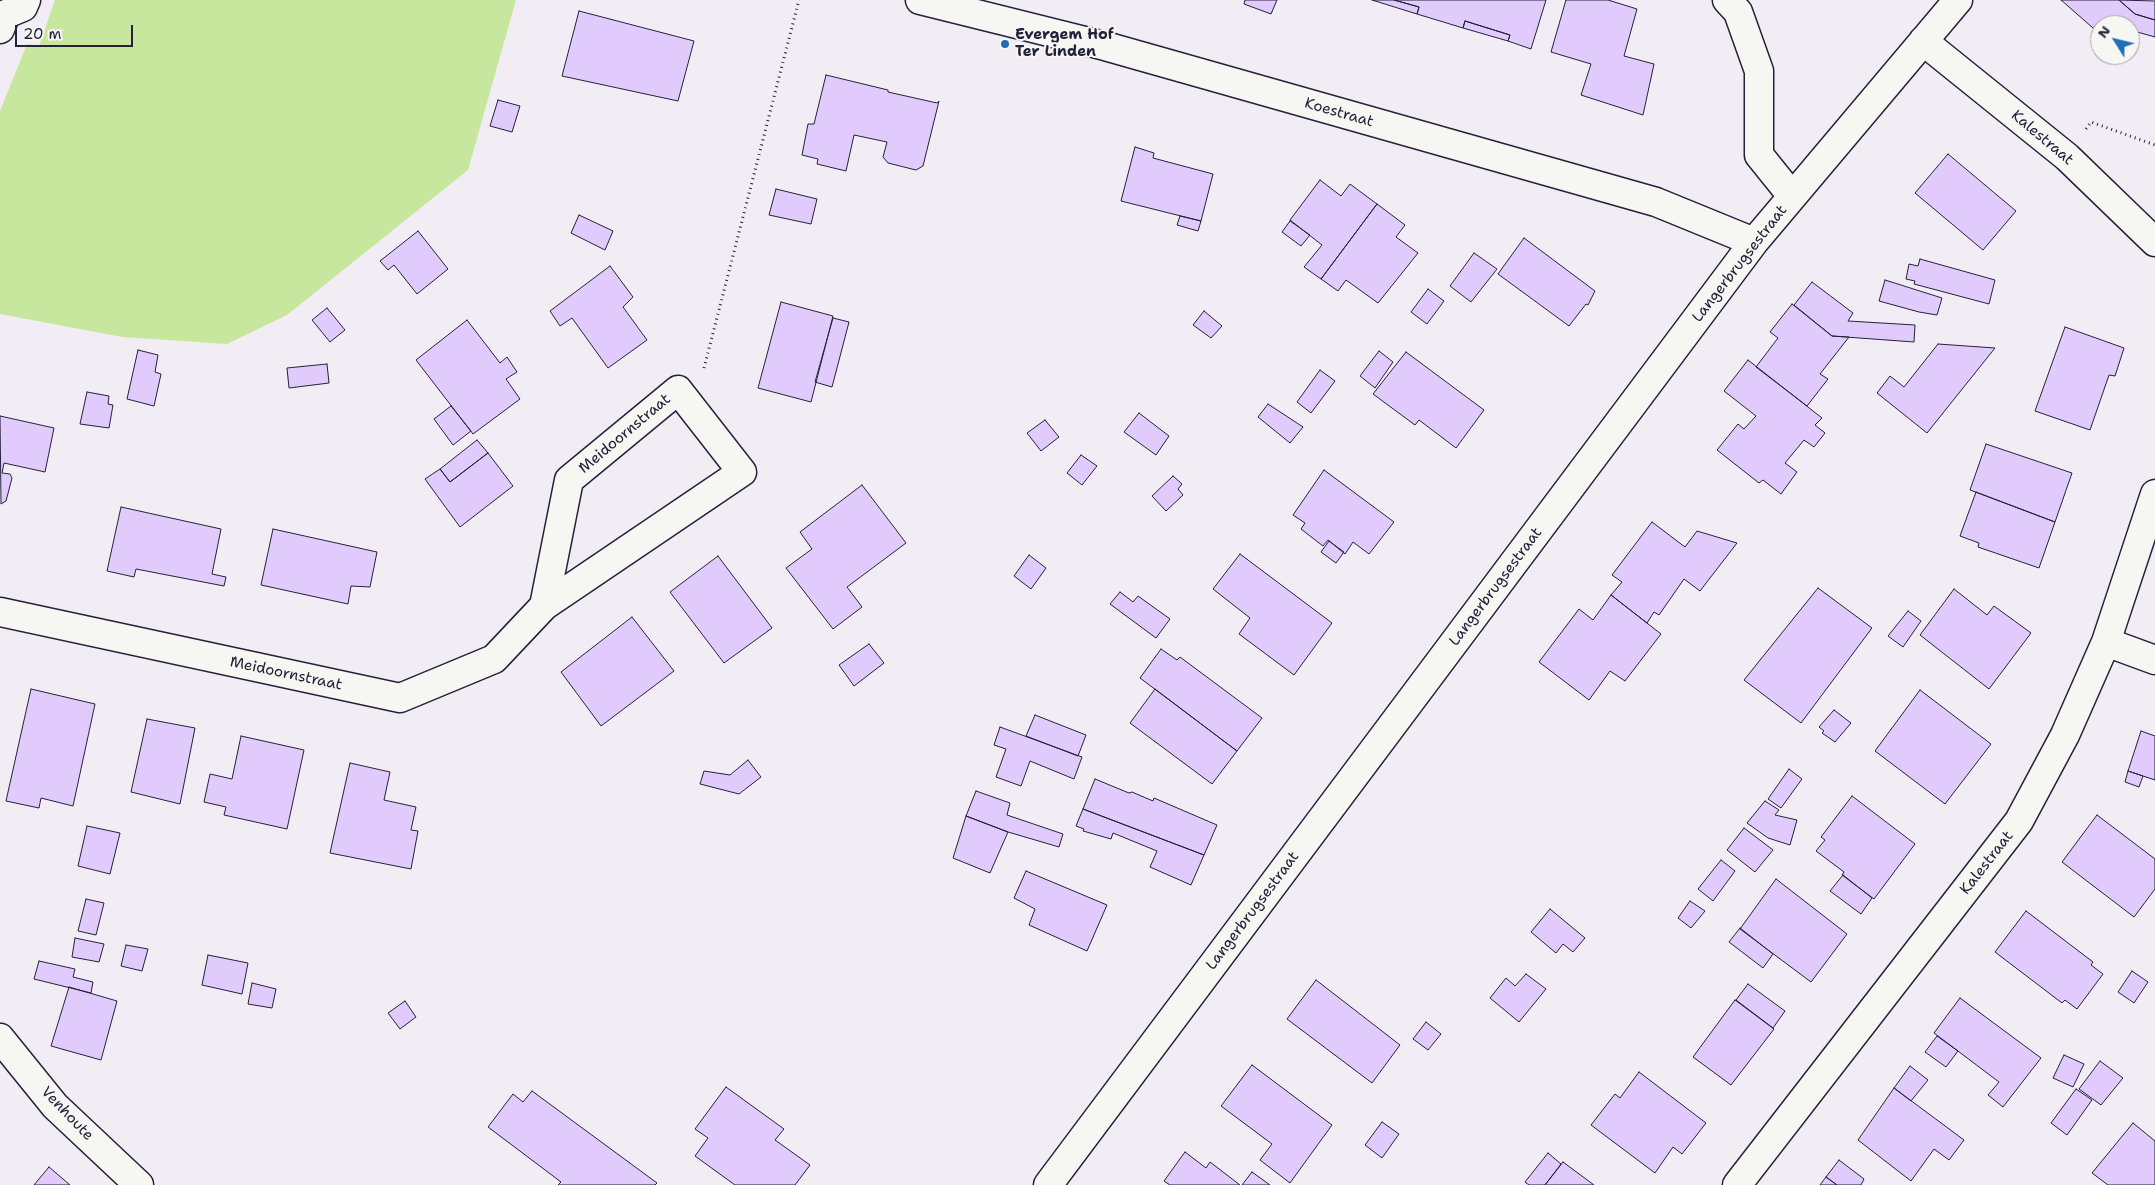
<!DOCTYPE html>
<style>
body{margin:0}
#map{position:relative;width:2155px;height:1185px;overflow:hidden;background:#f2edf4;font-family:"Shantell Sans",sans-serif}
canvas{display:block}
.north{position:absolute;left:2090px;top:15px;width:50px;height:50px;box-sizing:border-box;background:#f6f6f2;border:1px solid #a1a1a9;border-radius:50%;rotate:306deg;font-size:14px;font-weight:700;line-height:20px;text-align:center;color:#22223b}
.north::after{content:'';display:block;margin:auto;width:18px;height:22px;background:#1f6fb2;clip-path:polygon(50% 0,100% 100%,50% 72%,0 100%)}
.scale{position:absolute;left:15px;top:25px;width:118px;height:22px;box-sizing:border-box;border:2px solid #22223b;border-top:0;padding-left:6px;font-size:15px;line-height:18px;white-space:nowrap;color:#22223b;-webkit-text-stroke:4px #f6f6f2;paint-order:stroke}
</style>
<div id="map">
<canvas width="2155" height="1185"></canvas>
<div class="north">N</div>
<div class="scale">20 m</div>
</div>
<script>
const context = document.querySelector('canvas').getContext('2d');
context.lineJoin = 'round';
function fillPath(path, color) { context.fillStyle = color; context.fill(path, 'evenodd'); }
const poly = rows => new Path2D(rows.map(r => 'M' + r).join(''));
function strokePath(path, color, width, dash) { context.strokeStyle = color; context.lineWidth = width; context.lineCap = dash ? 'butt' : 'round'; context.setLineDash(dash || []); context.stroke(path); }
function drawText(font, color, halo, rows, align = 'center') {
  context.font = font + ' "Shantell Sans",sans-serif'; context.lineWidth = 4; context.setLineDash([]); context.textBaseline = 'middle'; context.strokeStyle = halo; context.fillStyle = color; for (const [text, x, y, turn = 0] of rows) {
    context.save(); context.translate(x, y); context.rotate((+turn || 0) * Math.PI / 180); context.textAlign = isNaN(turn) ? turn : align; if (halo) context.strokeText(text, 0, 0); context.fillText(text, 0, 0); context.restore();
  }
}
const green = poly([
 [55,0,516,0,468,170,287,315,227,344,122,337,0,314,0,111,27,44,39,46]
]);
const building = poly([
 [1245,0,1277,0,1271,14,1244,4,1245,0],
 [1372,0,1394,0,1419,7,1417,14,1372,0],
 [1394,0,1546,0,1531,49,1508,41,1510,35,1465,21,1463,28,1417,14,1419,7,1394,0],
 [1566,0,1608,0,1637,9,1624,56,1654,64,1643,115,1581,95,1591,64,1551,52,1566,0],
 [2061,0,2119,0,2135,14,2155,20,2155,37,2130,30,2130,25,2100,25,2100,29,2093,28,2061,0],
 [2119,0,2155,1,2155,20,2135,14,2119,0],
 [579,11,694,41,678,101,562,76,579,11],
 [1465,21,1510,35,1508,41,1463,28,1465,21],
 [826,75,888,90,888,92,937,103,939,101,923,166,916,170,888,163,883,157,887,142,854,135,846,171,817,164,818,159,802,155,808,124,814,124,826,75],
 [498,100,520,106,512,132,490,126,498,100],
 [1135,147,1154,153,1153,158,1213,174,1201,221,1121,201,1135,147],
 [1948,154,2016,211,1983,250,1915,193,1948,154],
 [1320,180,1341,196,1350,184,1377,204,1321,279,1304,267,1322,245,1290,220,1320,180],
 [776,189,817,199,811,224,769,215,776,189],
 [1377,204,1405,225,1396,237,1418,253,1378,303,1346,280,1338,291,1321,279,1377,204],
 [579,215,613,231,605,250,571,233,579,215],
 [1180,216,1201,221,1198,231,1177,225,1180,216],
 [1290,221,1310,235,1301,246,1282,232,1290,221],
 [418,231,448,269,417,294,394,265,388,270,380,261,418,231],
 [1524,238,1595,291,1588,305,1586,304,1569,326,1498,274,1524,238],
 [1474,253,1497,269,1471,302,1450,286,1474,253],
 [1920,259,1995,280,1989,304,1914,284,1915,281,1906,279,1909,264,1918,266,1920,259],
 [610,266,633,297,623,307,647,340,608,368,572,318,560,326,550,311,610,266],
 [1885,280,1942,298,1937,315,1919,312,1879,301,1885,280],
 [1812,282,1853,313,1848,321,1915,325,1914,342,1832,336,1794,305,1812,282],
 [1428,289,1444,301,1427,324,1411,312,1428,289],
 [781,302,833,316,811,402,758,388,781,302],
 [1792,304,1832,336,1849,337,1820,374,1828,379,1807,406,1756,367,1778,338,1770,332,1792,304],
 [327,308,345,330,330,342,312,320,327,308],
 [1204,311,1222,326,1211,338,1193,325,1204,311],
 [833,318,849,322,832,387,815,382,833,318],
 [467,320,500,363,507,357,517,372,506,379,520,399,473,434,416,360,467,320],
 [2065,327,2124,348,2115,376,2109,375,2090,430,2035,411,2065,327],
 [1938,344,1995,348,1927,433,1877,393,1890,376,1904,387,1938,344],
 [138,350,158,355,155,372,161,374,154,406,127,399,138,350],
 [1379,351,1393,362,1375,388,1360,376,1379,351],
 [1406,352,1484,410,1456,448,1419,420,1415,425,1373,394,1406,352],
 [1748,360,1822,418,1815,425,1825,433,1814,447,1804,440,1785,463,1797,472,1781,494,1763,480,1759,483,1717,450,1738,424,1744,429,1756,416,1724,391,1748,360],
 [327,364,329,383,289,388,287,368,327,364],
 [1320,370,1335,381,1311,413,1297,402,1320,370],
 [87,392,109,396,108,404,113,405,109,428,80,424,87,392],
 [1268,404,1303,427,1290,443,1258,417,1268,404],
 [451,406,471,431,453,445,434,419,451,406],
 [1139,413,1169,436,1156,455,1124,432,1139,413],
 [0,416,54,428,45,472,4,463,2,473,10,474,12,478,6,501,1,504,0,416],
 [1045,420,1059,437,1041,451,1027,433,1045,420],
 [477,440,488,453,450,482,440,469,477,440],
 [1986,444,2072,473,2055,522,1970,490,1986,444],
 [488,453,513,486,460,527,425,479,440,469,450,482,488,453],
 [1081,455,1097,466,1082,485,1067,473,1081,455],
 [1324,470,1394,522,1369,554,1353,542,1345,554,1328,540,1323,546,1301,529,1305,523,1293,515,1324,470],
 [1173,476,1182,484,1178,489,1183,495,1166,511,1152,496,1173,476],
 [862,485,906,543,847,587,862,607,833,629,786,568,812,549,800,532,862,485],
 [1976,492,2055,522,2039,568,1978,547,1979,543,1960,536,1976,492],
 [121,507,221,529,212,574,226,577,224,586,136,569,134,577,107,571,121,507],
 [1652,522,1685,547,1697,531,1737,543,1700,591,1684,579,1659,615,1654,612,1647,623,1611,595,1622,582,1612,575,1652,522],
 [273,529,377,552,370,587,351,586,348,604,261,585,273,529],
 [1329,541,1344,552,1336,563,1321,552,1329,541],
 [1240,554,1332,623,1294,675,1239,634,1250,618,1213,589,1240,554],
 [1029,555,1046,568,1031,589,1014,576,1029,555],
 [718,556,772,628,724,663,670,592,718,556],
 [1818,588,1872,628,1801,723,1744,680,1818,588],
 [1954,589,1987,615,1994,606,2031,633,1989,689,1920,635,1954,589],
 [1120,592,1133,602,1138,596,1170,619,1156,638,1110,604,1120,592],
 [1611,595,1661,634,1625,681,1610,671,1589,700,1539,662,1579,609,1593,620,1611,595],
 [1908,611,1921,621,1903,647,1888,636,1908,611],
 [632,617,674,671,601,726,561,672,632,617],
 [869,644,884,663,854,686,839,665,869,644],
 [1161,649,1177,660,1180,657,1262,718,1237,751,1140,678,1161,649],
 [31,689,95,704,73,806,41,798,39,808,6,801,31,689],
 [1155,689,1237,751,1212,784,1130,723,1155,689],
 [1920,690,1991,744,1945,804,1875,751,1920,690],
 [1834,710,1851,723,1835,742,1822,733,1824,731,1819,727,1834,710],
 [1035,715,1086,735,1078,756,1026,736,1035,715],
 [147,719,195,728,180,804,131,792,147,719],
 [1000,727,1082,757,1074,779,1030,761,1021,786,996,777,1006,749,994,745,1000,727],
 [2141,731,2155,736,2155,780,2128,771,2141,731],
 [241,736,304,750,287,829,224,815,226,807,204,802,210,774,232,779,241,736],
 [748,760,761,777,739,794,700,784,704,771,730,775,748,760],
 [350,763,390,772,384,800,416,807,411,830,418,831,411,869,330,853,350,763],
 [1789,769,1802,779,1781,808,1768,799,1789,769],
 [2128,771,2143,776,2139,787,2125,782,2128,771],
 [1095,779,1129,793,1132,792,1153,801,1154,798,1217,825,1204,855,1083,809,1095,779],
 [976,791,1010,803,1007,815,1063,834,1059,847,1008,832,966,816,976,791],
 [1852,796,1915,844,1874,899,1842,875,1844,872,1816,851,1825,840,1821,837,1852,796],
 [1765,801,1779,810,1775,815,1797,820,1790,845,1768,838,1747,823,1765,801],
 [1083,809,1204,855,1191,885,1150,867,1157,851,1113,833,1111,839,1083,831,1084,829,1076,826,1083,809],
 [2097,815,2155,859,2155,889,2134,917,2062,862,2097,815],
 [966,816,1008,832,990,873,953,858,966,816],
 [87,826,120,833,110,874,78,866,87,826],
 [1744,828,1773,850,1755,872,1727,850,1744,828],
 [1721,860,1735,871,1713,901,1698,889,1721,860],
 [1026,871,1107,905,1087,951,1029,925,1035,909,1014,898,1026,871],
 [1843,875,1872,898,1861,914,1830,891,1843,875],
 [1776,879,1847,934,1811,982,1740,929,1776,879],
 [86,899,104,903,96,935,78,931,86,899],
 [1690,901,1705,911,1691,928,1678,918,1690,901],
 [1550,909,1585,938,1573,952,1563,944,1556,953,1531,932,1550,909],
 [2026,911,2093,962,2091,965,2103,974,2077,1009,2065,1000,2062,1003,1995,952,2026,911],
 [1740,928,1773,954,1763,968,1729,942,1740,928],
 [75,938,104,944,99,962,72,957,75,938],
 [126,945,148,949,142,971,121,966,126,945],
 [208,955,248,963,242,994,202,985,208,955],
 [39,961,75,969,73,977,93,982,91,993,34,979,39,961],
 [2132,971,2148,982,2134,1003,2118,992,2132,971],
 [1526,974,1546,989,1519,1022,1490,998,1506,978,1515,986,1526,974],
 [1316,980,1400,1045,1372,1083,1287,1019,1316,980],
 [252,983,276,989,272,1008,248,1004,252,983],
 [1748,984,1785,1011,1773,1028,1736,1000,1748,984],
 [69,987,117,1001,101,1060,51,1046,69,987],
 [1960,998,2041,1058,2003,1107,1988,1095,1999,1082,1934,1033,1960,998],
 [1735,1000,1774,1029,1731,1085,1693,1057,1735,1000],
 [405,1001,416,1017,400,1029,388,1013,405,1001],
 [1426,1022,1441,1034,1428,1050,1413,1039,1426,1022],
 [1937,1036,1958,1051,1946,1067,1925,1052,1937,1036],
 [2064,1055,2084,1064,2073,1087,2053,1078,2064,1055],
 [2100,1061,2123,1078,2101,1105,2079,1089,2100,1061],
 [1252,1065,1332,1125,1290,1183,1260,1160,1272,1144,1221,1106,1252,1065],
 [1910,1066,1928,1080,1911,1101,1894,1088,1910,1066],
 [1639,1072,1706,1123,1682,1154,1673,1147,1655,1173,1591,1125,1615,1094,1620,1098,1639,1072],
 [726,1087,784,1129,775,1140,810,1165,795,1185,735,1185,695,1156,708,1138,695,1129,726,1087],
 [1894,1088,1964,1140,1949,1160,1934,1149,1911,1181,1858,1140,1894,1088],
 [2076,1089,2092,1100,2067,1135,2051,1123,2076,1089],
 [532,1091,657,1183,655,1185,558,1185,561,1182,488,1127,513,1094,523,1102,532,1091],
 [1382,1122,1399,1134,1382,1158,1365,1145,1382,1122],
 [2133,1123,2155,1141,2155,1185,2108,1185,2092,1173,2133,1123],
 [1185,1152,1206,1168,1210,1162,1240,1185,1170,1185,1164,1181,1185,1152],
 [1548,1153,1561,1164,1545,1185,1529,1185,1525,1182,1548,1153],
 [1839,1160,1864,1179,1861,1185,1837,1185,1826,1177,1839,1160],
 [1563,1162,1594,1185,1545,1185,1563,1162],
 [49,1167,70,1185,34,1185,49,1167],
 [1252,1172,1270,1185,1242,1185,1252,1172],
 [1826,1177,1837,1185,1820,1185,1826,1177]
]);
const path = poly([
 [2086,129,2091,122,2155,145],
 [704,368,799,0]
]);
const minor = poly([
 [920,0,1105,46,1656,202,1754,242],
 [1727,0,1738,12,1759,71,1759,155,1792,196],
 [0,29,6,14,23,7,26,0],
 [1923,41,2067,157,2155,242],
 [0,612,400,698,494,659,544,606,742,472,678,390,569,480,544,606],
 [2106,642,2155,660],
 [0,1038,55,1106,139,1185],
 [1048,1185,1754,242,1958,0],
 [1737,1185,2019,821,2065,735,2106,642,2155,494]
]);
const markers = [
 [1005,44,5,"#1f6fb2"]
];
const poiNames = [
 ["Evergem Hof",1015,35],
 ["Ter Linden",1015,52]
];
const streetNames = [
 ["Koestraat",1339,113,16],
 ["Kalestraat",2042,138,40],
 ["Langerbrugsestraat",1740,264,-52],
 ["Meidoornstraat",625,434,-40],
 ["Langerbrugsestraat",1496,587,-53],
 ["Meidoornstraat",286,674,12],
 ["Kalestraat",1987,863,-52],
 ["Langerbrugsestraat",1253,911,-53],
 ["Venhoute",67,1114,46]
];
fillPath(green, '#c7e79f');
fillPath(building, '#e0cbfc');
strokePath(building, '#22223b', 1);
strokePath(minor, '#22223b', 31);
strokePath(path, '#22223b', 3, [1, 4]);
strokePath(minor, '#f6f6f2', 28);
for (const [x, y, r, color] of markers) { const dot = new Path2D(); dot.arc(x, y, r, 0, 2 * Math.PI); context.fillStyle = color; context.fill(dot); strokePath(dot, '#f6f6f2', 2); }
drawText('bold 15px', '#22223b', '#f6f6f2', poiNames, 'left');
drawText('15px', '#22223b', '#f6f6f2', streetNames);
</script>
